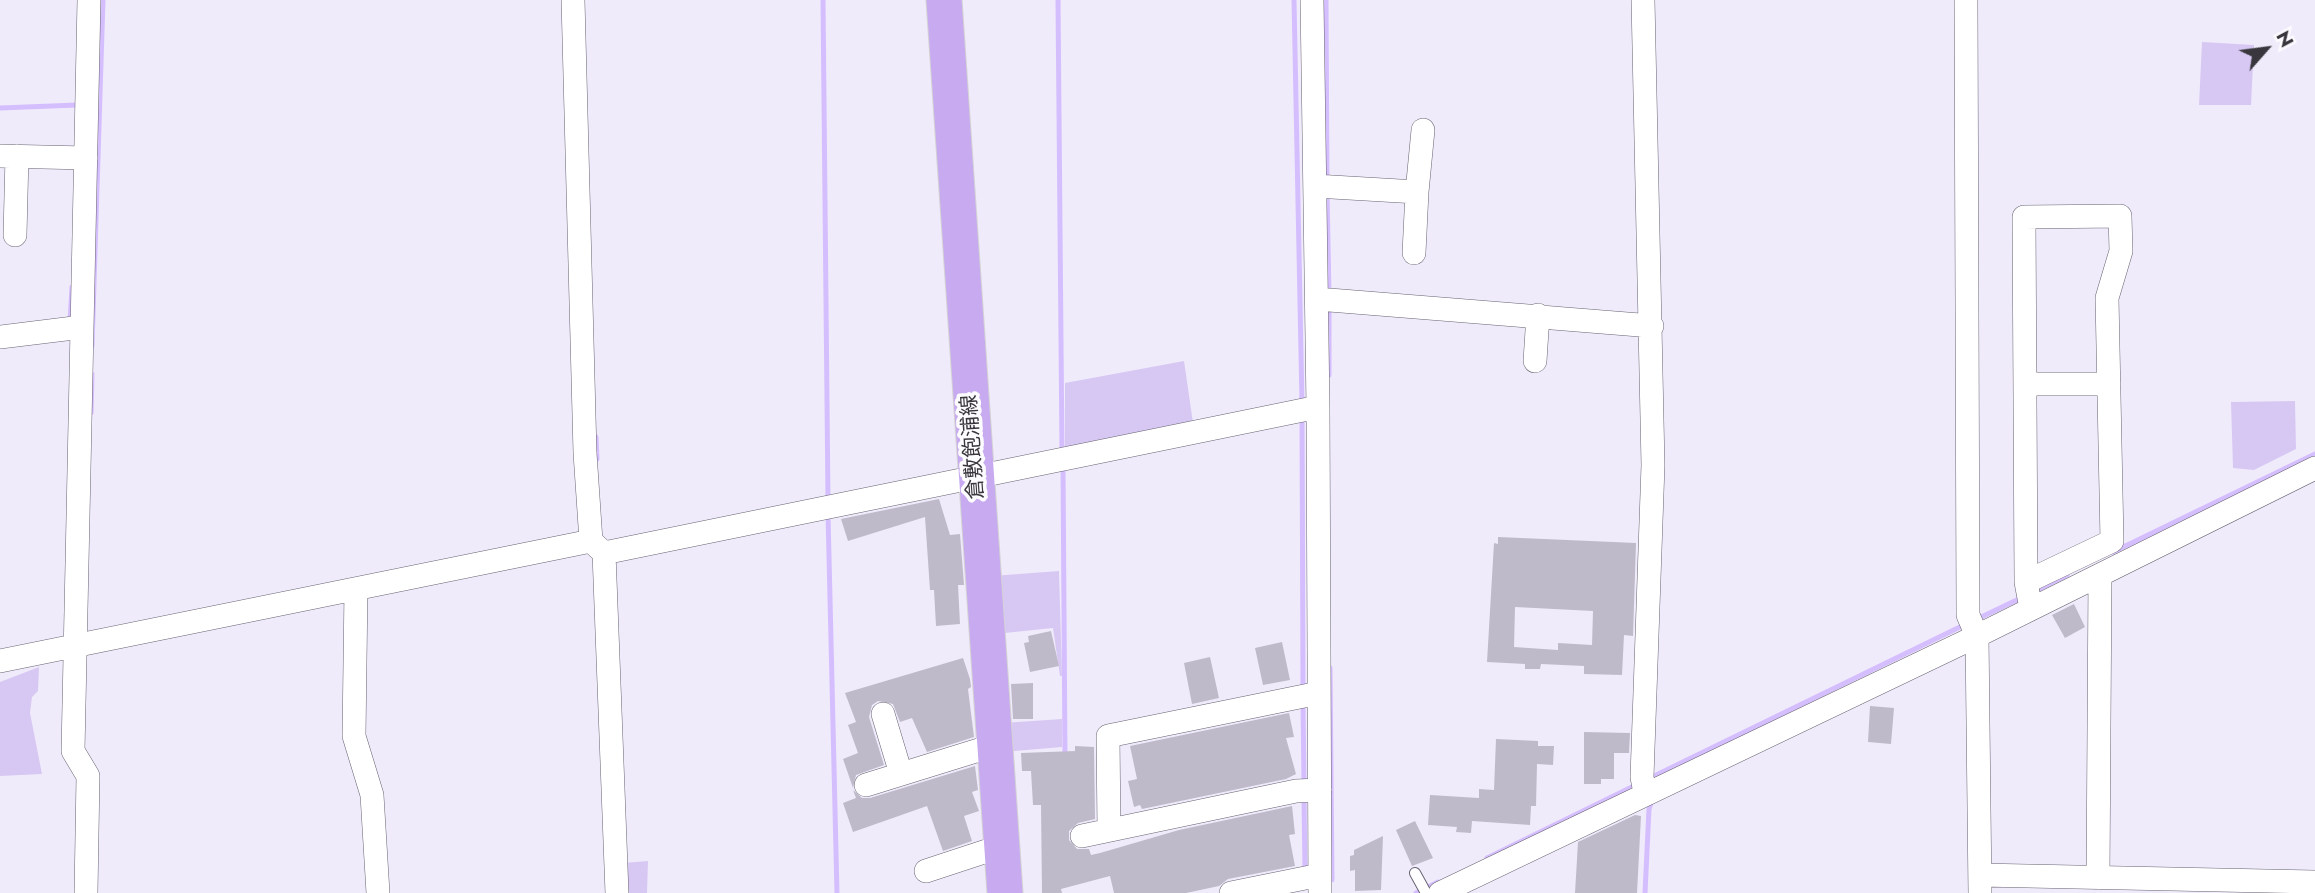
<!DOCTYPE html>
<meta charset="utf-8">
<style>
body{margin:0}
#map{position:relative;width:2315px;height:893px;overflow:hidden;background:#f0ebfb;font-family:Jost,sans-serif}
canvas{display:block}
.north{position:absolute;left:2231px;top:14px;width:70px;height:70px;-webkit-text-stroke:5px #fcfbfe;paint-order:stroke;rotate:62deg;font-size:19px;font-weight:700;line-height:28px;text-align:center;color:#39373d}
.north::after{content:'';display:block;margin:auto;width:24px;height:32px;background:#39373d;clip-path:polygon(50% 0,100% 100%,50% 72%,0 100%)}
</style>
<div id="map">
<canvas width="2315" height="893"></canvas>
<div class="north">N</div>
</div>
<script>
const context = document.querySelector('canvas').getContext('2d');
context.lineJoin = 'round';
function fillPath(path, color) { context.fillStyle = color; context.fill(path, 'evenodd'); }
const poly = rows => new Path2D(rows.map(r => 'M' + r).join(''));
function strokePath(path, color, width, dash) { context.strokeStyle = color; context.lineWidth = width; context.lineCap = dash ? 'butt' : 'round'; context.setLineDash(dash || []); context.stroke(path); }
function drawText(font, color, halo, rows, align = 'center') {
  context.font = font + ' Jost,"Noto Sans JP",sans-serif'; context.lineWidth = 7; context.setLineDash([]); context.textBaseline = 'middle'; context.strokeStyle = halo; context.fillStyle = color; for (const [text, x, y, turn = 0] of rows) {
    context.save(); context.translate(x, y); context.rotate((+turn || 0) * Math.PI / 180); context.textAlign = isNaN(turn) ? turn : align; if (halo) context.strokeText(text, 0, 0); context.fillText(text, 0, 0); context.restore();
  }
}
const green = poly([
 [2202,42,2254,45,2251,105,2199,105],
 [1184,361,1193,423,1065,448,1065,383],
 [2295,401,2296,449,2254,470,2233,468,2231,402],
 [1059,571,1062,676,1060,676,1053,628,995,634,992,576],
 [39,667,38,691,32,697,30,713,42,774,0,776,0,682],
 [1062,719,1062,747,1003,752,1003,723],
 [648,861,647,893,624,893,623,863]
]);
const stream = poly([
 [823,0,828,501],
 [1058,0,1062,452],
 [1294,0,1302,403],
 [1326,0,1327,182],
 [0,108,77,105],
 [1327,192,1329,294],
 [1329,304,1329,375],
 [70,322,72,287],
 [92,346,103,0],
 [91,413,92,374],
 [1302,417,1303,690],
 [596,437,597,459],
 [1063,466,1065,757],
 [828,514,837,893],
 [2113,552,2315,454],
 [2035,591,2067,575],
 [1975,620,2023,597],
 [1330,668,1332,880],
 [1303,704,1304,785],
 [1648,779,1966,624],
 [1304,798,1305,872],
 [1487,858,1636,785],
 [1416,893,1438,882],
 [1645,893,1649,809,1652,800]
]);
const building = poly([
 [939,499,950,535,960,534,964,585,958,585,960,624,936,626,934,590,930,590,925,517,848,541,841,519],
 [1498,537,1636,543,1633,636,1624,635,1622,675,1584,674,1584,666,1541,664,1540,669,1525,669,1525,664,1487,662,1494,543,1498,544],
 [1515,607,1593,611,1592,645,1558,643,1558,650,1514,647],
 [2074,604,2085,627,2065,638,2052,615],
 [1051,631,1059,666,1030,672,1024,643,1029,642,1028,636],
 [1282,642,1290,680,1263,685,1255,648],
 [1210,657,1219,698,1192,704,1184,663],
 [963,658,970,679,971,687,968,689,974,737,927,752,912,718,900,722,893,704,878,701,872,705,869,717,884,765,856,775,853,788,843,759,858,753,848,725,856,722,845,693],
 [1033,683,1033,719,1013,719,1011,684],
 [1870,706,1894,708,1891,744,1868,742],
 [1289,713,1294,737,1286,738,1296,774,1286,779,1142,809,1140,805,1134,807,1128,781,1137,779,1130,746],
 [1584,732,1630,733,1629,753,1614,753,1614,779,1601,779,1601,784,1584,784],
 [1496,739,1538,741,1538,746,1554,746,1553,765,1537,764,1536,806,1531,806,1530,825,1472,821,1471,833,1456,832,1457,827,1428,825,1430,795,1479,798,1479,789,1494,790],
 [1075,746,1094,747,1095,819,1078,823,1069,831,1069,840,1077,849,1089,849,1091,855,1100,853,1179,830,1292,806,1295,834,1289,835,1295,866,1228,879,1219,886,1186,893,1114,893,1110,876,1061,889,1062,893,1042,893,1041,805,1033,805,1031,771,1022,771,1021,753,1075,751],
 [975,766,978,790,972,792,979,811,964,816,972,841,943,851,927,806,853,832,843,803,856,798,853,790,862,798,870,798],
 [1635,815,1641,816,1637,893,1575,893,1578,842],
 [1415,821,1433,858,1412,866,1396,830],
 [1383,836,1381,890,1355,891,1355,870,1350,871,1350,856,1354,855,1354,850]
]);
const service = poly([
 [1415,873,1426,893]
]);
const minor = poly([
 [573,0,585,453,591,541,604,553,617,893],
 [1312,0,1318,407,1320,893],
 [1643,0,1653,465,1642,777,1645,793],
 [1966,0,1968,615,1977,636,1980,893],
 [0,156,86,158],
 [1315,186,1417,192,1423,130],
 [15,235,17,156],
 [1414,253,1417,192],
 [1317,299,1652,326],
 [0,337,82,327],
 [1535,361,1538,315],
 [2025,384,2109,384],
 [604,553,1318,407],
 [2026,582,2112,541,2107,298,2121,251,2120,216,2024,217,2026,582,2031,609],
 [356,589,354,736,372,795,378,893],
 [0,661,591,541],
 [883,714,901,774],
 [866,785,995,745],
 [1109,830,1108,736,1319,693],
 [1082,836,1296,791,1320,790],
 [926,871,1002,846],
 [1980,875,2315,882],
 [2098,878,2100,575],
 [86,893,88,776,73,751,89,0],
 [1231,893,1320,875],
 [1440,893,1977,636,2315,468]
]);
const primary = poly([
 [944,0,1005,893]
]);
const streetNames = [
 ["倉敷飽浦線",974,447,-94]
];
fillPath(green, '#d7c8f3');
strokePath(stream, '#d5befe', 5);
fillPath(building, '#bfbac9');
strokePath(service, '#686371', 12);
strokePath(minor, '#686371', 24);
strokePath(primary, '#d3d3d4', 37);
strokePath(service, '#fff', 10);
strokePath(minor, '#fff', 23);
strokePath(primary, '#c7aaef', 35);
drawText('21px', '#39373d', '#fcfbfe', streetNames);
</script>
